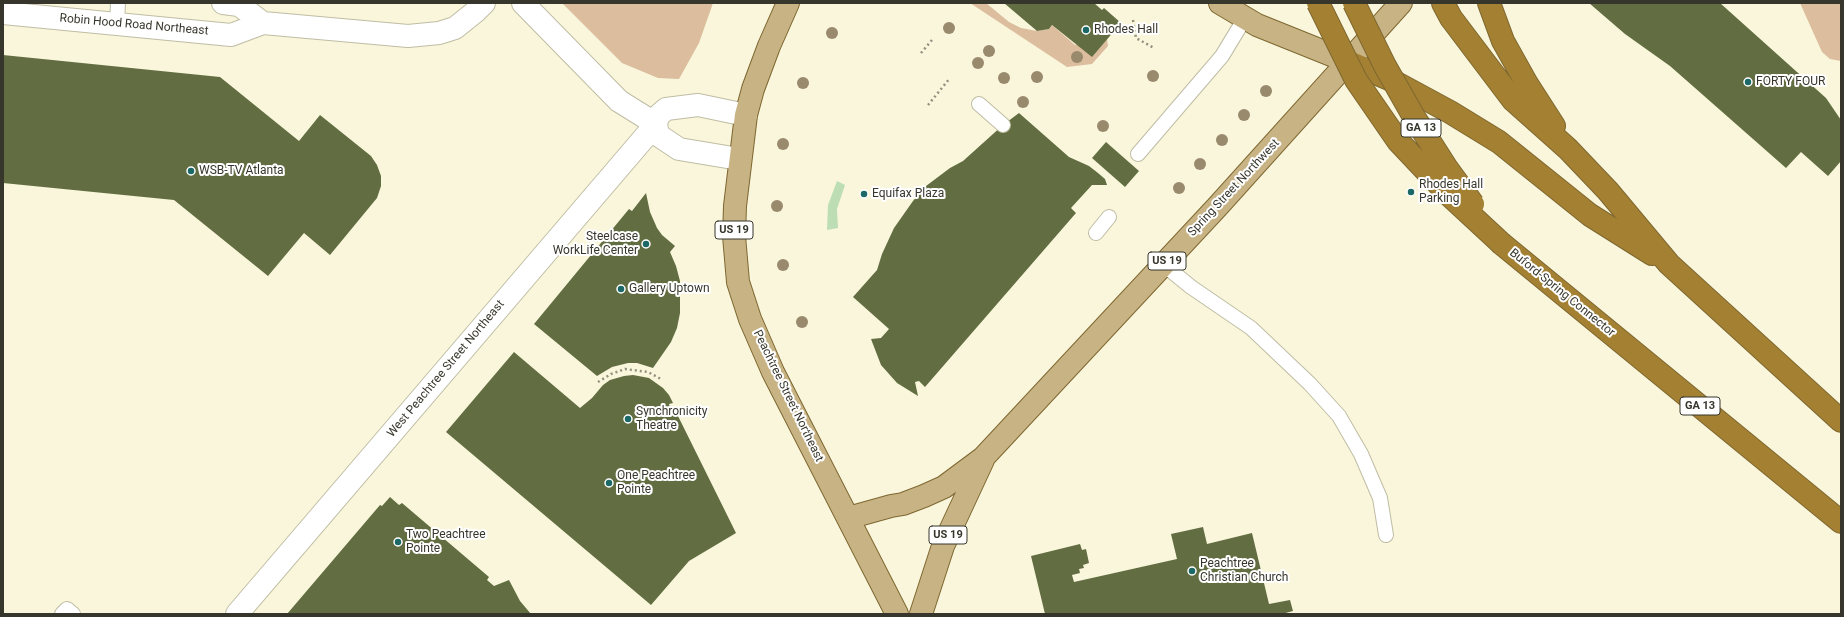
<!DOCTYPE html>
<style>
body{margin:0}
#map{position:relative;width:1844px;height:617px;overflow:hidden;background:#f9f6dc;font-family:Roboto,sans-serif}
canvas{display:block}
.frame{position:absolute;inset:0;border:4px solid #37362c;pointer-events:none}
</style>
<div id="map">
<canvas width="1844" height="617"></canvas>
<div class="frame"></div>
</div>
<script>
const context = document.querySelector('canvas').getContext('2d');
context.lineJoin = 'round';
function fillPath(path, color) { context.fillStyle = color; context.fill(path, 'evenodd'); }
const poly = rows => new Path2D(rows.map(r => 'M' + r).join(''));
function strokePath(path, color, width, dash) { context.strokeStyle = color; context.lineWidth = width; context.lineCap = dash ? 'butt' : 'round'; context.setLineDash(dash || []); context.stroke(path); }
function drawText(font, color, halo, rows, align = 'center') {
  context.font = font + ' Roboto,sans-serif'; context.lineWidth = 4; context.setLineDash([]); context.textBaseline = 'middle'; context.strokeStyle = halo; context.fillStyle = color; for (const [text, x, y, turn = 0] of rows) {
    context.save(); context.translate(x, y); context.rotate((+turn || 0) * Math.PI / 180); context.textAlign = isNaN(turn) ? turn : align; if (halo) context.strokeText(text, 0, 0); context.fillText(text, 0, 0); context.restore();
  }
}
const green = poly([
 [562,3,713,3,699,43,679,79,658,78,622,63],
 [970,3,986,3,1009,22,1021,28,1037,31,1049,29,1052,25,1075,45,1107,39,1108,46,1092,64,1067,67],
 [1800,3,1841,3,1841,61,1830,59,1822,52]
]);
const water = poly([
 [837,181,845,185,837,209,838,228,827,230,828,205]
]);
const building = poly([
 [1004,3,1094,3,1102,10,1104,8,1121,23,1092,57,1052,25,1049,29,1037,31],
 [1589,3,1720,3,1826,98,1841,120,1841,161,1828,176,1801,152,1786,168,1670,66,1625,34],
 [3,55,220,77,299,141,320,115,371,156,377,165,381,176,381,186,377,198,330,255,304,233,268,276,174,200,3,183],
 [1019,113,1069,157,1089,166,1098,173,1105,179,1107,185,1092,185,1071,208,1076,213,925,387,919,381,915,382,918,396,897,383,881,365,871,339,881,338,889,329,853,297,877,270,882,254,894,228,913,201,926,186,950,168,963,161,1003,125],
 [1106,142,1139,171,1125,187,1092,158],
 [646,193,650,212,657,228,662,235,675,246,670,252,676,266,680,281,680,313,677,328,671,342,653,368,637,363,628,363,612,367,597,376,534,324,629,209,632,211],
 [514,352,580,408,592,398,603,385,610,380,624,376,633,375,649,378,663,388,669,395,673,403,669,404,672,414,676,412,736,533,689,561,651,605,446,432],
 [390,497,399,505,402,503,489,577,487,580,494,586,509,580,520,601,531,614,287,614,380,505,382,506],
 [1203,527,1207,544,1252,533,1269,604,1290,600,1293,611,1282,614,1045,614,1031,556,1080,544,1082,550,1086,549,1089,563,1083,565,1084,568,1079,569,1080,573,1072,575,1074,582,1177,559,1171,534]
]);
const path = poly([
 [1133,20,1136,38,1154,48],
 [921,53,932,40],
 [928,105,950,78],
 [598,382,611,374,625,369,648,372,661,379]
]);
const service = poly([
 [117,24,118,3],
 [979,104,1003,125],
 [1138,154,1222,56,1245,18],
 [1096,233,1109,217],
 [1164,265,1191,287,1251,328,1310,384,1339,416,1361,454,1380,498,1386,535],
 [62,614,67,609,73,614]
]);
const minor = poly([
 [223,3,239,5,263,23],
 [523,3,619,101,656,124],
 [3,13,231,35,263,23,408,36,439,33,455,28,475,12,484,3],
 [656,124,658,135,679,149,739,159],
 [237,614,656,124,658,116,666,109,698,105,746,115]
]);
const primary = poly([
 [788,3,769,46,753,89,746,115,735,206,734,236,738,282,750,319,773,372,897,614],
 [1220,3,1257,25,1349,62],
 [848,518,891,506,903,504,924,496,944,487,983,458,1218,206,1401,3],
 [921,614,943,546,983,460]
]);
const motorway = poly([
 [1443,3,1451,18,1513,100,1568,149,1608,191,1669,264,1841,421],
 [1489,3,1503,41,1527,84,1554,126],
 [1349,62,1389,79,1450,112,1499,142,1590,215,1652,254],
 [1502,244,1841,522]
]);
const motorwayBridge = poly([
 [1318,3,1356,80,1398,141,1448,194,1502,244],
 [1354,3,1385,66,1414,117,1446,167,1473,204]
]);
const trees = [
 [949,28],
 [832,33],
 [989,51],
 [1077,57],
 [978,63],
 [1153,76],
 [1037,77],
 [1004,78],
 [803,83],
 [1266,91],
 [1023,102],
 [1244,115],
 [1103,126],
 [1222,140],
 [783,144],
 [1200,164],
 [1179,188],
 [777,206],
 [783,265],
 [802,322]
];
const markers = [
 [1086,30,4,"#1b6866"],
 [1748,82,4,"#1b6866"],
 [191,171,4,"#1b6866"],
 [1411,192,4,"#1b6866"],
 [864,194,4,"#1b6866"],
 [646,244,4,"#1b6866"],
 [621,289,4,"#1b6866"],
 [628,419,4,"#1b6866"],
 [609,483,4,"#1b6866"],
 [398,542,4,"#1b6866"],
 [1192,571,4,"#1b6866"]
];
const shields = [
 [1421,128,40],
 [734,230,38],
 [1167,261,38],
 [1700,406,40],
 [948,535,38]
];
const shieldNames = [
 ["GA 13",1421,128],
 ["US 19",734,230],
 ["US 19",1167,261],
 ["GA 13",1700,406],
 ["US 19",948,535]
];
const streetNames = [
 ["Robin Hood Road Northeast",134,25,5],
 ["Spring Street Northwest",1234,188,-47],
 ["Buford-Spring Connector",1562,293,39],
 ["West Peachtree Street Northeast",446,369,-50],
 ["Peachtree Street Northeast",788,396,64]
];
const poiNames = [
 ["Rhodes Hall",1094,30],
 ["FORTY FOUR",1756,82],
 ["WSB-TV Atlanta",199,171],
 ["Rhodes Hall",1419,185],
 ["Parking",1419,199],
 ["Equifax Plaza",872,194],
 ["Steelcase",638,237,"right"],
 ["WorkLife Center",638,251,"right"],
 ["Gallery Uptown",629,289],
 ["Synchronicity",636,412],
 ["Theatre",636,426],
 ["One Peachtree",617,476],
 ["Pointe",617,490],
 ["Two Peachtree",406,535],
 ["Pointe",406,549],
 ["Peachtree",1200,564],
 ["Christian Church",1200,578]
];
fillPath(green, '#dcbd9e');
fillPath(water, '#bddeb4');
fillPath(building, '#626e41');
strokePath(service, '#bfbda4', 16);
strokePath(minor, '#bfbda4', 24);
strokePath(primary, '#7e6730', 24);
strokePath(motorway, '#7e6730', 24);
strokePath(path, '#92907f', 2.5, [2, 3]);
strokePath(service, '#fff', 14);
strokePath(minor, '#fff', 22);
strokePath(primary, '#c8b384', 22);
strokePath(motorway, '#a48132', 22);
strokePath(motorwayBridge, '#7e6730', 24, []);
strokePath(motorwayBridge, '#a48132', 22);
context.fillStyle = '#99896d';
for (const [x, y] of trees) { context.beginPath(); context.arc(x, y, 6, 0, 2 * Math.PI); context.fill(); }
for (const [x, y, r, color] of markers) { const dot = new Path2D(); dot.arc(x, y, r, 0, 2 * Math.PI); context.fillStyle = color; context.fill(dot); strokePath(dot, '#fff', 1.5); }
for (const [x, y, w] of shields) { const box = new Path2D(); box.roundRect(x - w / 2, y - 9, w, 18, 3); context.fillStyle = '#fff'; context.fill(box); strokePath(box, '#37362c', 1); }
drawText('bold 11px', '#37362c', null, shieldNames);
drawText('12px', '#37362c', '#fff', streetNames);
drawText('12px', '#37362c', '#fff', poiNames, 'left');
</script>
